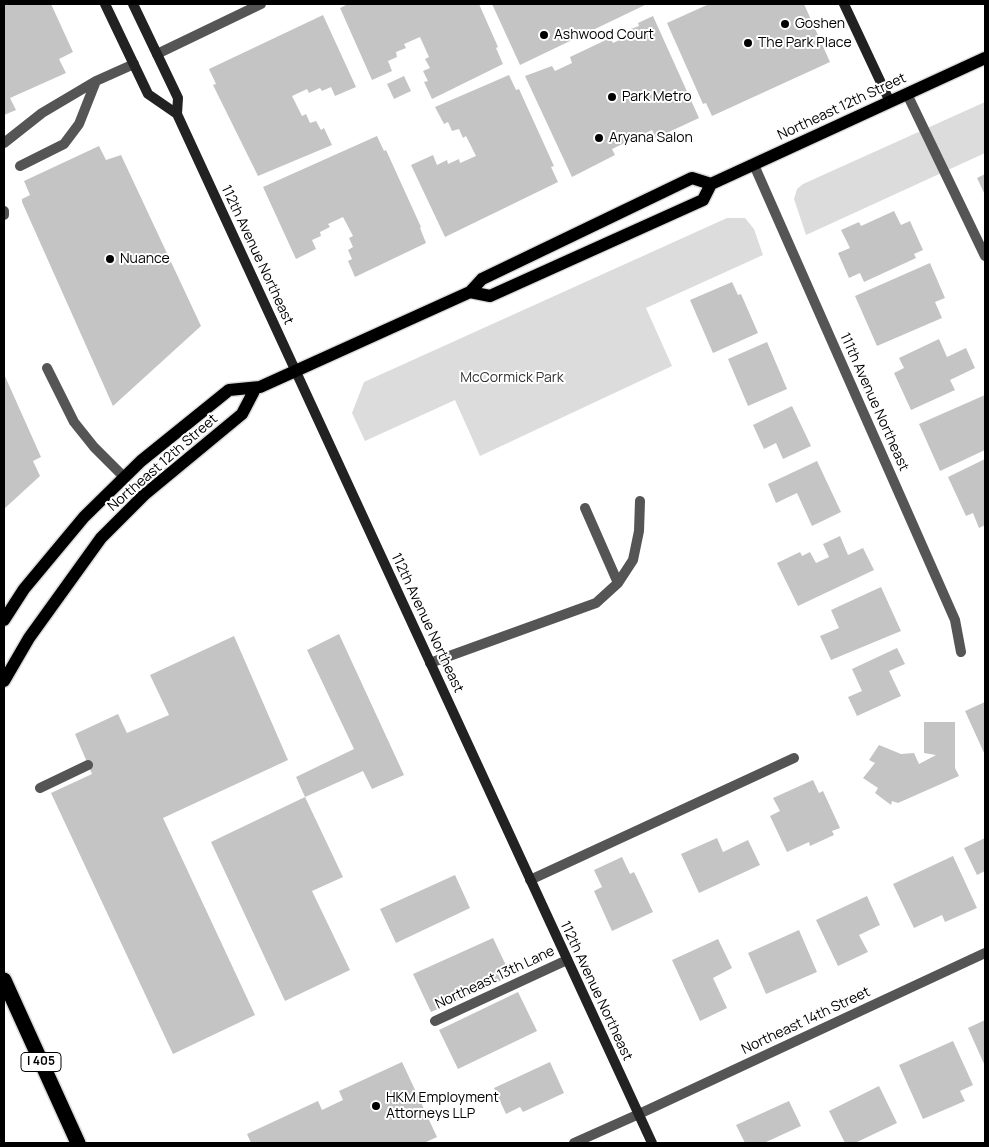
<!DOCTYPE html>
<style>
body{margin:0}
#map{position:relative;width:989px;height:1147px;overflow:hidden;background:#fff;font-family:Manrope,sans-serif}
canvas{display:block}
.frame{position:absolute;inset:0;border:5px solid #000;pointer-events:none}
</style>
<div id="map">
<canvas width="989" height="1147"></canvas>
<div class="frame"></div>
</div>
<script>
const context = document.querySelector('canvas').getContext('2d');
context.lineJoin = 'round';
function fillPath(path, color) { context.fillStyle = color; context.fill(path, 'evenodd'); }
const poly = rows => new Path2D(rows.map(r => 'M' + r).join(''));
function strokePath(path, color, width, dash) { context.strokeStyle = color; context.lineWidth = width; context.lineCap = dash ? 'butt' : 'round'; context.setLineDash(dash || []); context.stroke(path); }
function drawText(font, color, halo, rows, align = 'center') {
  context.font = font + ' Manrope,sans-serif'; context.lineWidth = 4; context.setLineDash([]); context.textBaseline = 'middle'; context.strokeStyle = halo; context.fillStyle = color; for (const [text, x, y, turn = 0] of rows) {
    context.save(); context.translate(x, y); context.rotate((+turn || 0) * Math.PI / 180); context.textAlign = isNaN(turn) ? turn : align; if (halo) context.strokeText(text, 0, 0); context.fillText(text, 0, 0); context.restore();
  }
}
const green = poly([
 [985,102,985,153,806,235,794,199,797,189,803,184],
 [727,218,745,218,754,229,763,255,646,308,672,366,480,456,455,400,365,441,352,413,364,382]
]);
const building = poly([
 [4,4,51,4,73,52,59,59,66,73,10,98,16,110,4,115],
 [348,4,479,4,498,47,496,48,503,64,432,99,424,82,428,81,423,71,430,68,425,59,429,57,420,37,404,44,406,48,396,52,397,57,388,61,392,71,372,80,340,8],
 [492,4,644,4,645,5,520,65],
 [709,4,804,4,830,62,712,116,706,103,703,104,667,23],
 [323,15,356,87,335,96,331,87,322,91,320,88,309,93,307,89,292,96,302,116,306,114,310,123,316,121,321,130,324,128,332,145,258,176,213,85,216,84,209,69],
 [653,16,699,118,656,138,652,130,612,149,615,155,572,177,525,76,552,66,555,71,572,63,570,57,610,38,613,43,630,35,628,30,639,26,638,23],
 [509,75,516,90,519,89,554,166,551,167,558,182,445,237,411,165,433,155,437,165,447,160,448,164,459,159,460,163,476,156,466,136,463,138,459,129,452,131,448,122,444,124,435,107],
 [404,76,411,91,394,99,387,84],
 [377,136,384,151,386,150,421,227,420,228,426,243,355,277,348,261,352,259,348,250,353,247,349,238,353,236,343,217,328,224,330,227,320,232,321,236,312,240,316,249,296,259,263,187],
 [99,146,106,160,121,155,201,326,113,406,22,202,22,199,30,195,24,181],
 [985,174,985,195,977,178],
 [894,211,901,225,910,221,923,250,914,254,916,258,864,282,860,273,849,278,838,253,850,248,841,230,859,222,861,226],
 [930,263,945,298,935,302,942,318,877,346,855,296],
 [732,282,738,295,741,294,758,333,713,353,690,300],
 [939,339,947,357,966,348,975,368,950,380,955,390,911,410,894,373,904,368,899,358],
 [767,342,787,389,748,406,728,359],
 [4,374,41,457,33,461,40,476,4,509],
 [985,395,985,450,940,471,919,424],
 [792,406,811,446,783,459,776,443,764,449,753,425],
 [985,459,985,525,979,528,973,513,966,516,948,477],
 [817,461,841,512,812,526,797,493,776,503,768,484],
 [840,536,848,555,863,548,874,570,798,606,777,563,800,552,802,556,810,552,816,563,829,557,823,544],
 [881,587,901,631,831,660,820,636,839,628,831,610],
 [339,634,404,775,372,789,363,771,305,797,296,777,354,749,307,650],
 [234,636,288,760,163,818,255,1015,173,1054,51,793,92,774,75,734,118,714,127,733,169,715,150,675],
 [897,648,905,664,889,671,901,696,857,716,848,697,862,691,852,669],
 [985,702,985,755,965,711],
 [924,722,955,722,955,768,959,776,898,803,892,801,891,805,875,793,878,788,863,778,875,763,869,760,879,745,901,754,914,753,919,764,936,755,924,753],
 [813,780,819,793,823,791,840,828,832,831,834,835,810,846,809,842,787,852,770,816,780,811,773,798],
 [305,797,343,877,312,891,350,970,285,1001,211,842],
 [717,838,723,852,748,840,760,865,699,893,681,854],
 [985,838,985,871,977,875,964,848],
 [953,856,977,908,945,922,942,915,914,928,893,884],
 [622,857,630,874,634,872,653,912,612,931,594,891,602,887,594,870],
 [455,875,470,908,396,943,380,909],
 [867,896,880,925,859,935,868,952,838,966,816,920],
 [799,930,817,972,766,994,748,953],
 [493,938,511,976,431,1012,413,974],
 [718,939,732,968,713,978,727,1008,700,1021,672,960],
 [518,992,537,1031,458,1069,439,1030],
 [985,1020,985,1066,968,1028],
 [953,1041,973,1085,960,1091,965,1101,923,1119,899,1065],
 [402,1062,437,1137,424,1143,251,1143,247,1134,318,1101,322,1110,343,1100,339,1091],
 [550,1062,564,1093,523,1112,520,1107,506,1114,494,1088],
 [879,1086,897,1123,855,1143,845,1143,829,1111],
 [789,1101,801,1126,764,1143,745,1143,736,1125]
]);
const lane = poly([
 [4,143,42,113,96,81,134,64],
 [20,166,64,144,79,124,96,81],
 [4,211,4,215],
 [47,368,74,422,94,447,124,477],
 [585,508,618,583],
 [430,663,596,603,618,583,633,560,639,531,640,501],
 [40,788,88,765],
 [530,880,794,758],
 [574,1143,639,1114]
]);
const street = poly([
 [157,54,261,4],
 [907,94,985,256],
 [754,165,955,620,961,652],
 [435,1021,567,960],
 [639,1114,985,953]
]);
const secondary = poly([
 [105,4,148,94,177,114],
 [133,4,178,98,177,114,652,1143],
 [844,4,890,102]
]);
const primary = poly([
 [470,292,490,296,703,200,711,184,985,58],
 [4,620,24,589,84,517,141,461,229,390,260,387,470,292,482,279,692,178,711,184],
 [4,681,29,638,101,538,144,495,242,414,255,389]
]);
const highway = poly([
 [4,980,78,1143]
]);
const markers = [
 [785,24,5,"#000"],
 [544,35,5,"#000"],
 [748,43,5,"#000"],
 [612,97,5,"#000"],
 [599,138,5,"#000"],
 [110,259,5,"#000"],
 [376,1106,5,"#000"]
];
const shields = [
 [41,1062,40]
];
const shieldNames = [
 ["I 405",41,1062]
];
const poiNames = [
 ["Goshen",795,24],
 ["Ashwood Court",554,35],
 ["The Park Place",758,43],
 ["Park Metro",622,97],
 ["Aryana Salon",609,138],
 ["Nuance",120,259],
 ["HKM Employment",386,1098],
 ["Attorneys LLP",386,1114]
];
const streetNames = [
 ["Northeast 12th Street",842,107,-25],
 ["112th Avenue Northeast",257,255,65],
 ["111th Avenue Northeast",874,402,66],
 ["Northeast 12th Street",163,463,-41],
 ["112th Avenue Northeast",427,623,65],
 ["Northeast 13th Lane",495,978,-25],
 ["112th Avenue Northeast",596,991,65],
 ["Northeast 14th Street",806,1021,-25]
];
const parkNames = [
 ["McCormick Park",512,378]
];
fillPath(green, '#dcdcdc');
fillPath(building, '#c4c4c4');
strokePath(primary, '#dbdbdb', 15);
strokePath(highway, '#dbdbdb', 18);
strokePath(lane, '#555', 10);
strokePath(street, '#555', 10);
strokePath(secondary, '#222', 10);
strokePath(primary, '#000', 12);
strokePath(highway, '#000', 15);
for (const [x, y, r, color] of markers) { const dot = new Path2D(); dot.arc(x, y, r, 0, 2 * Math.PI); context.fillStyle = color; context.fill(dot); strokePath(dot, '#fff', 2); }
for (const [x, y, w] of shields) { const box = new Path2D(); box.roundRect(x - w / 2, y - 9.5, w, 19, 4); context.fillStyle = '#fff'; context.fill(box); strokePath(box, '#000', 1); }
drawText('bold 12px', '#000', null, shieldNames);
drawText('14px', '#000', '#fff', poiNames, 'left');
drawText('14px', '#000', '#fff', streetNames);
drawText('14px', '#333', '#fff', parkNames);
</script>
